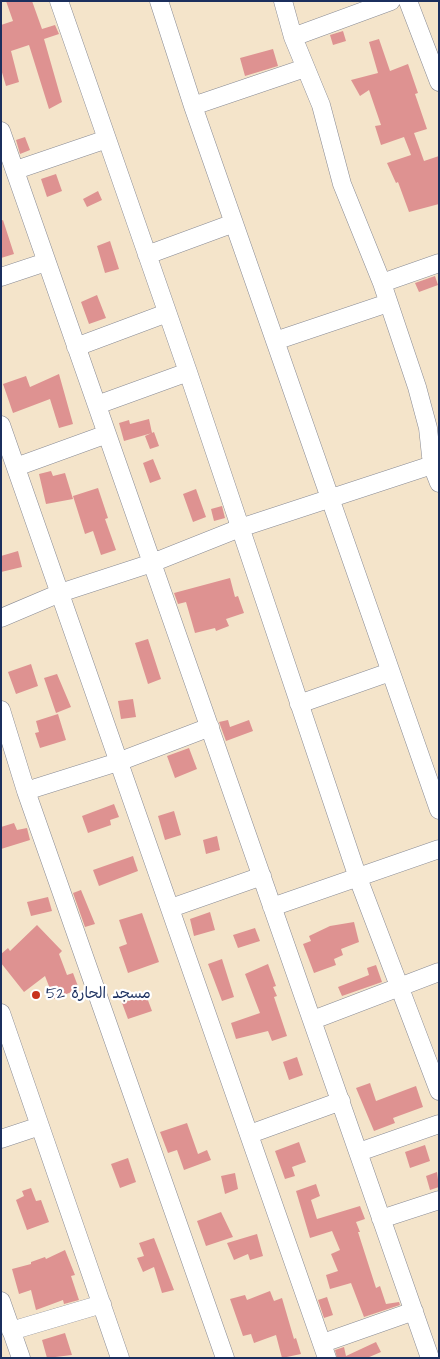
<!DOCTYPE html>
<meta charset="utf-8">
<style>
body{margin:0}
#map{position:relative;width:440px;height:1359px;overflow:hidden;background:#f4e4ca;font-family:"Architects Daughter",sans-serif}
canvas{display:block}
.frame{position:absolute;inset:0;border:2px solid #1b2f5e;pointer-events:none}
</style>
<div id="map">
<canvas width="440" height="1359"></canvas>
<div class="frame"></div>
</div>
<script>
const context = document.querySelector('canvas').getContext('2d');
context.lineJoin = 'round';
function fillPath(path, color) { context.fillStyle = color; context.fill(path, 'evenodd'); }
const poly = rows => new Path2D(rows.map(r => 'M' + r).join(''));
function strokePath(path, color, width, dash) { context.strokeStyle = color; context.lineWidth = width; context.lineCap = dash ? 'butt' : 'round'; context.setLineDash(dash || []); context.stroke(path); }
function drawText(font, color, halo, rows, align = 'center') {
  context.font = font + ' "Architects Daughter","Playpen Sans Arabic",sans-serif'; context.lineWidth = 4.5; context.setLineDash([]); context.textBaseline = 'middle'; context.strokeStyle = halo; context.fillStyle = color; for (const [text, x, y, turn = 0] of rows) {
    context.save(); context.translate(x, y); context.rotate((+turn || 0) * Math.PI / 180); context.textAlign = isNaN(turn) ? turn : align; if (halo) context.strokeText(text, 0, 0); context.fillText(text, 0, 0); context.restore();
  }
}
const building = poly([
 [6,1,32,1,42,29,55,25,59,34,44,39,62,102,49,109,29,45,11,51,19,82,6,86,1,69,1,25,13,21],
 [343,31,346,41,333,45,330,35],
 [379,39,390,71,408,64,418,93,415,94,427,129,414,133,424,161,439,156,439,204,409,212,398,182,396,183,387,163,411,155,404,137,381,145,375,126,381,125,369,90,360,96,351,80,378,73,369,42],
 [273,49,278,66,245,76,240,58],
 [25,137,30,150,20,154,16,140],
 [56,174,62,191,47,197,41,179],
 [98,191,102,200,87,207,83,199],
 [3,220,14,254,1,258,1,221],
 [110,241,119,269,105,273,97,246],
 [435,276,438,285,419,292,415,283],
 [97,295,106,318,89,324,81,302],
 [59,374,73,424,59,428,50,399,13,413,3,384,26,376,30,387],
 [149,419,152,433,124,441,119,423,129,420,130,424],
 [154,432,159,446,150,449,145,436],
 [153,459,161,479,150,483,143,463],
 [51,471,53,476,65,473,73,499,46,504,39,474],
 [98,488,108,518,105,519,116,550,101,555,93,531,85,534,73,496],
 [196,489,206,517,193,522,183,494],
 [222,506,225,518,214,521,211,509],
 [18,551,22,567,1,572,1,556],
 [230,578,235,597,238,596,244,613,226,619,229,626,216,631,215,628,195,633,186,602,178,604,174,593],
 [148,639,161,679,148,684,135,643],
 [31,664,38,686,16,694,8,672],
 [57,674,71,707,56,713,44,678],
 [133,699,136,717,121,719,118,701],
 [58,714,66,740,40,748,35,733,39,732,36,721],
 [228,720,230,727,249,720,253,731,226,741,219,722],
 [189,748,197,769,175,778,167,756],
 [114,804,119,817,110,820,111,825,88,833,82,816],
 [174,811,181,835,165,840,158,816],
 [14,823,17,830,27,828,30,840,1,849,1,827],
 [217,836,220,850,206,854,203,840],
 [133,856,138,871,99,886,93,870],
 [81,890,95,924,85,927,73,893],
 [48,897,52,911,31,916,27,902],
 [210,912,215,930,194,936,190,919],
 [142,913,159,962,128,973,119,947,127,944,119,920],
 [354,922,359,942,341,949,343,955,334,959,336,965,314,973,303,944,311,941,309,936,330,926],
 [37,925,62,951,59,954,67,975,73,973,79,989,54,999,45,976,24,992,1,963,1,954,8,948,10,951],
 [255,928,260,941,238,948,233,935],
 [222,959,234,997,222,1001,208,964],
 [268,964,276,986,273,987,277,996,274,997,287,1036,272,1041,268,1031,236,1039,231,1023,260,1013,245,974],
 [376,965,382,982,342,996,338,987,369,975,367,968],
 [146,995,152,1011,128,1019,122,1003],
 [297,1057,303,1075,289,1080,283,1062],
 [370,1083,376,1101,416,1086,423,1107,393,1118,395,1123,374,1131,356,1088],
 [187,1123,198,1154,207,1150,211,1160,184,1170,177,1150,168,1153,160,1132],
 [299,1142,306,1162,292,1167,295,1176,285,1179,275,1151],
 [425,1145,430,1161,410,1168,405,1152],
 [128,1158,136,1182,120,1188,111,1164],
 [437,1172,439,1187,430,1190,426,1176],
 [235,1173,238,1189,225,1194,221,1176],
 [316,1184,320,1196,311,1200,317,1219,360,1206,365,1219,356,1222,360,1232,358,1232,376,1288,380,1286,386,1304,399,1302,400,1305,364,1317,351,1283,330,1289,326,1275,338,1271,331,1254,340,1250,332,1231,310,1238,296,1191],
 [31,1188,36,1201,41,1200,49,1222,27,1230,16,1200,24,1196,22,1191],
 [221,1212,233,1237,206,1246,197,1221],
 [257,1234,263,1256,250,1260,248,1254,234,1260,227,1243],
 [154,1238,174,1290,162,1293,154,1267,143,1272,137,1258,144,1256,139,1243],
 [65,1250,75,1275,71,1276,79,1300,64,1304,63,1300,36,1310,31,1290,19,1294,12,1269,31,1264,31,1262,45,1257,46,1259],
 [270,1291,274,1301,282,1298,294,1339,296,1338,301,1354,282,1358,276,1335,254,1343,251,1334,243,1336,230,1299,245,1295,247,1300],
 [327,1297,333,1315,324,1318,318,1300],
 [65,1333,72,1355,47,1358,42,1340],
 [376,1342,381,1352,367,1358,337,1358,335,1350,344,1347,346,1356]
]);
const minor = poly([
 [59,1,188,372,358,878,439,1091],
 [159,1,193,106,439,810],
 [283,1,293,37,321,105,342,184,382,283,417,387,428,428,432,465,439,483],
 [408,1,439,82],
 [293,37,391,1],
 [193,106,305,68],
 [1,131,430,1358],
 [16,170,107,139],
 [147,255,234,223],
 [1,277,46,262],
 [382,283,439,263],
 [275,341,388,303],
 [76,347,167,313],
 [97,405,188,372],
 [1,425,327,1358],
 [16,467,107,434],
 [1,618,60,593,152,563,240,528,432,465],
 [299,704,390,672],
 [1,710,26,791,225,1358],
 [26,791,118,762,210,727],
 [272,907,439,849],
 [171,908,262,876],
 [1,1013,120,1358],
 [313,1020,439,972],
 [250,1134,341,1101],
 [1,1139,40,1126],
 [359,1152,439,1124],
 [381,1219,439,1200],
 [1,1301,21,1358],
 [11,1331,102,1304],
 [323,1343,414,1311]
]);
const markers = [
 [36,995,5,"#c8321e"]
];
const poiNames = [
 ["مسجد الحارة 52",46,995]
];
fillPath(building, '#de9291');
strokePath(minor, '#888a94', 19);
strokePath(minor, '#fff', 18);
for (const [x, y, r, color] of markers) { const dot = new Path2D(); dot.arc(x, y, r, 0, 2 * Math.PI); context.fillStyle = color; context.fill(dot); strokePath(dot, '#fff', 2); }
drawText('15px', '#1b2f5e', '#fff', poiNames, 'left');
</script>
